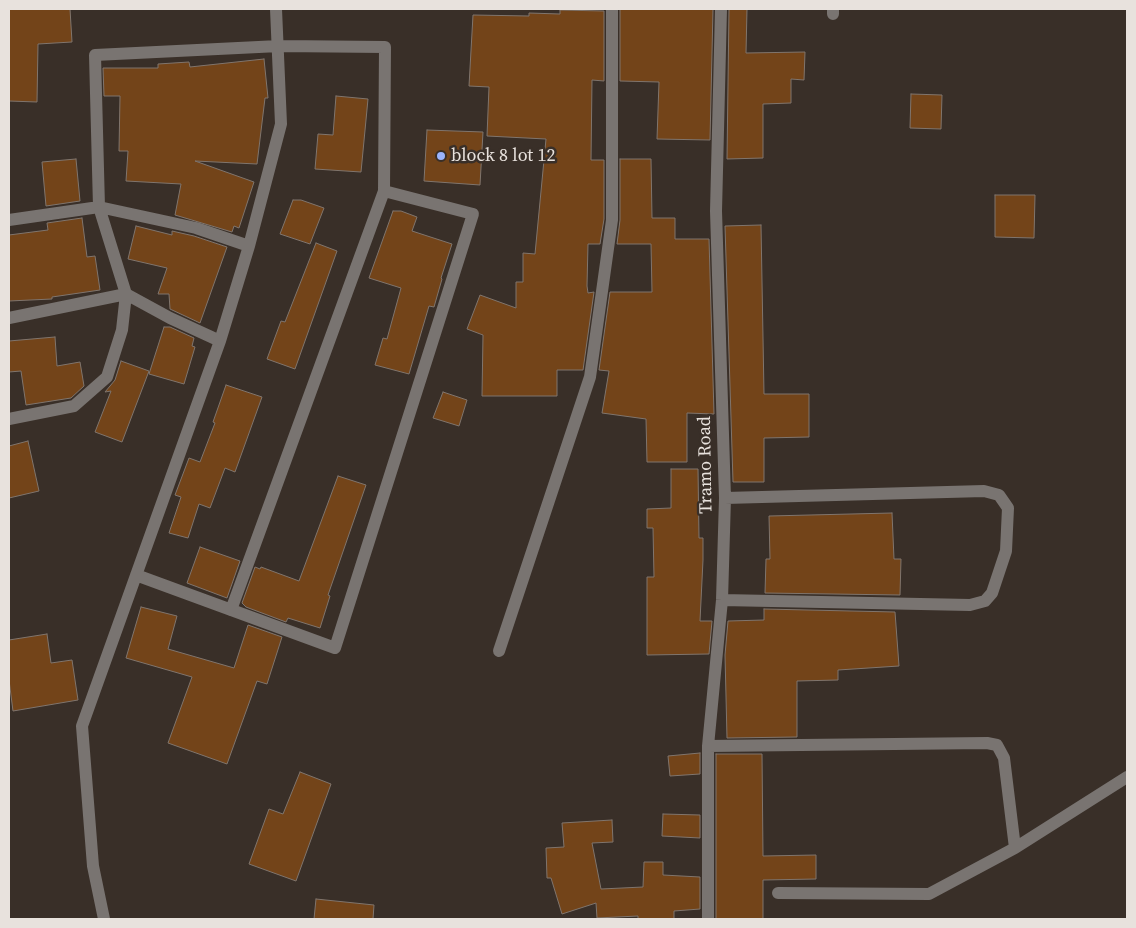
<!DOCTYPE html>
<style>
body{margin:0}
#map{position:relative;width:1136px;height:928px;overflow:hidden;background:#392f28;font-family:"Source Serif 4",serif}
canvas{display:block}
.frame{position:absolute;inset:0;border:10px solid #e8e2dd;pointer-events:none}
</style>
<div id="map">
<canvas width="1136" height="928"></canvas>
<div class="frame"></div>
</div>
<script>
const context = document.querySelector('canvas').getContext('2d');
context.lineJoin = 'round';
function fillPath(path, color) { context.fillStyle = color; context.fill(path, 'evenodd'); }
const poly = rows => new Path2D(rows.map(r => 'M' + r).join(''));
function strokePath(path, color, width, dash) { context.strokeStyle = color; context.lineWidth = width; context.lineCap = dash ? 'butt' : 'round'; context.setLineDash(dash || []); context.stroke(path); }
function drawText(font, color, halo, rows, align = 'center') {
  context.font = font + ' "Source Serif 4",serif'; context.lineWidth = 5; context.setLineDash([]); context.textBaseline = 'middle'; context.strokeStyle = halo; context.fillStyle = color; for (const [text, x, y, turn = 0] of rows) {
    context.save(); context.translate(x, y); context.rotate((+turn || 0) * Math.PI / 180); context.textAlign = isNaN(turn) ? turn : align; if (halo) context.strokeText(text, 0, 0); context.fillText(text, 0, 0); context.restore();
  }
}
const building = poly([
 [9,9,70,9,72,42,38,44,37,102,9,101,9,9],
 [620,9,713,9,710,140,657,139,659,82,620,81,620,9],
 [729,9,747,9,746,53,805,52,804,80,791,79,791,103,763,104,763,158,727,159,729,9],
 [560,10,604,11,604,81,592,80,591,160,604,160,604,219,600,244,588,244,587,286,588,293,594,292,583,370,557,370,557,396,482,396,483,335,467,329,480,295,516,308,516,282,523,282,523,253,535,254,546,139,487,136,489,87,469,86,473,15,529,16,529,13,560,14,560,10],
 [264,59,268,98,265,98,257,164,195,161,254,182,239,228,234,226,232,232,175,215,181,184,126,181,128,151,119,151,120,96,104,96,103,68,158,68,158,64,189,62,190,67,264,59],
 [911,94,942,95,941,129,910,128,911,94],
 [336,96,368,99,361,172,315,169,318,134,333,135,336,96],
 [427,130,483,132,480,185,424,181,427,130],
 [76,159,80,201,46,206,42,162,76,159],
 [620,159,651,159,652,218,675,218,675,239,709,239,714,414,687,413,687,462,647,462,646,419,602,413,609,371,599,370,610,292,652,292,651,244,617,244,620,220,620,159],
 [995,195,1035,195,1034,238,995,237,995,195],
 [293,200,301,200,324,208,310,244,280,234,293,200],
 [393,211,401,211,417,217,412,231,452,244,441,278,442,279,434,307,429,306,409,374,375,365,383,338,387,339,401,288,369,278,393,211],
 [82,218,87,257,95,256,100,290,52,297,52,299,9,301,9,235,48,230,47,223,82,218],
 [761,225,764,394,809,394,809,437,764,438,764,482,733,482,725,226,761,225],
 [136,226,172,235,172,231,194,236,227,247,200,323,170,309,169,294,158,294,167,268,128,259,136,226],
 [316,243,337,251,295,369,267,359,281,321,285,322,316,243],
 [164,327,170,327,194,338,192,346,195,347,184,384,149,374,164,327],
 [55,337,57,366,80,362,84,386,71,398,26,405,21,371,9,372,9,341,55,337],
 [121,361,149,371,122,442,95,432,111,391,105,392,115,380,121,361],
 [226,385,262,397,235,472,225,468,210,508,199,504,188,538,169,533,181,497,175,495,189,458,200,462,215,423,213,422,226,385],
 [443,392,467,400,459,426,433,418,443,392],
 [28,441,39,491,9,498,9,446,28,441],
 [671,469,698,469,699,538,703,538,703,560,700,621,712,621,709,654,647,655,647,577,654,577,653,528,647,528,647,509,671,508,671,469],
 [338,476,366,485,328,595,330,596,320,628,288,618,286,622,246,607,242,603,255,567,260,569,261,567,299,581,338,476],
 [892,513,894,559,901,559,900,595,765,593,766,559,770,559,769,516,892,513],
 [200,547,240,561,227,598,187,583,200,547],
 [141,607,177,616,168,649,234,668,248,625,282,637,267,684,257,681,227,764,168,743,192,677,126,658,141,607],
 [764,609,895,612,899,666,838,670,838,680,797,681,797,737,727,738,725,655,728,621,764,620,764,609],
 [47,634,51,663,72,660,78,700,13,711,9,680,9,640,47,634],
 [700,753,700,774,670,776,668,756,700,753],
 [716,754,762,754,763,856,816,855,816,879,763,880,763,919,716,919,716,754],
 [300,772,331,784,296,881,249,864,269,809,283,814,300,772],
 [663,814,700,815,700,838,662,836,663,814],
 [612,820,613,842,592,843,601,889,643,887,644,862,663,862,663,875,700,877,700,909,674,911,674,919,638,919,638,916,597,918,596,903,562,914,551,878,547,878,546,848,564,847,562,823,612,820],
 [316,899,374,905,373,919,314,919,316,899]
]);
const minor = poly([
 [833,14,833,9],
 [9,220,99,207,196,228,249,246],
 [9,318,126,294,170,318,220,341],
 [9,419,74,406,107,377,122,330,126,294,99,207,95,55,279,46,385,47,384,191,231,610],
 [136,575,335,648,473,214,384,191],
 [722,600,970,605,985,601,992,593,1006,551,1008,508,999,495,984,491,725,498],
 [499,651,590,377,612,220,612,9],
 [708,746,987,743,997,745,1004,758,1015,848],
 [778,893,929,894,1015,848,1127,777],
 [104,919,93,866,82,726,220,341,249,246,281,124,276,9],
 [708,919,708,746,722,600,725,498,716,211,721,9]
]);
const markers = [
 [441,156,5,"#9bb4fd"]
];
const poiNames = [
 ["block 8 lot 12",451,156]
];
const streetNames = [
 ["Tramo Road",706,465,-91]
];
fillPath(building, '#734419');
strokePath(building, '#80756d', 1);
strokePath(minor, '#797471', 12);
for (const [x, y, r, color] of markers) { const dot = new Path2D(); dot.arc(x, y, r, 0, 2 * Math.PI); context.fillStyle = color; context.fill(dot); strokePath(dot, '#392f28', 2); }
drawText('18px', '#e8e2dd', '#392f28', poiNames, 'left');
drawText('18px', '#e8e2dd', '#392f28', streetNames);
</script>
